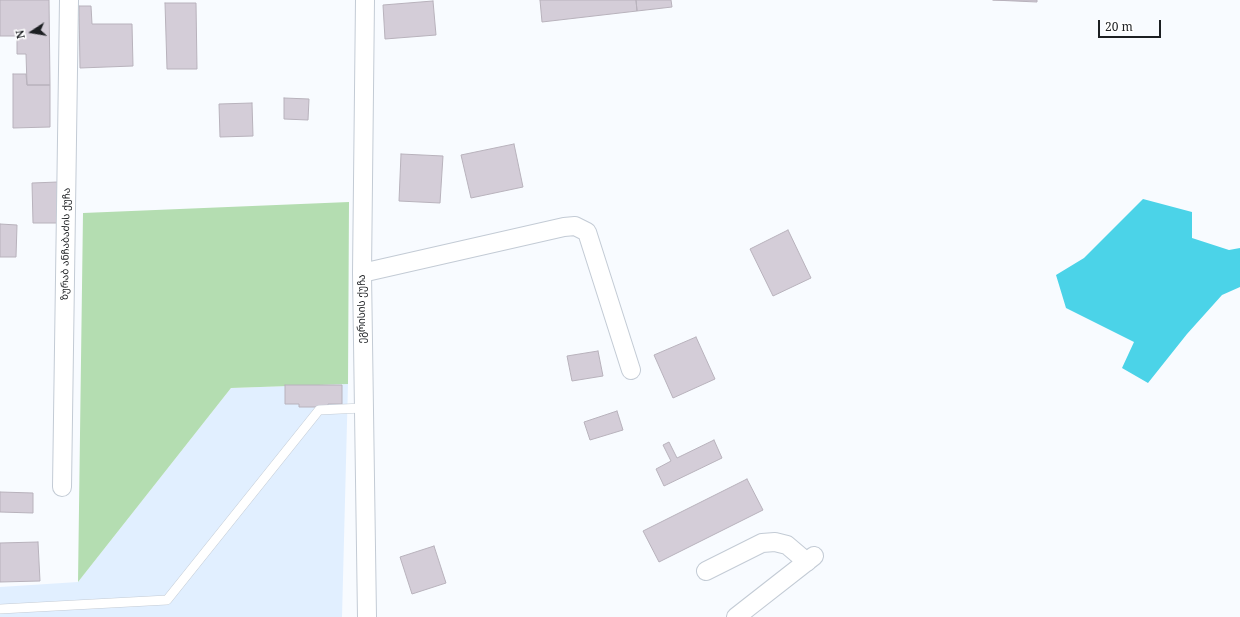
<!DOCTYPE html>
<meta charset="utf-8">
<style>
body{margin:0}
#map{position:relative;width:1240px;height:617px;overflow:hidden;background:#f8fbff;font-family:"Noto Serif",serif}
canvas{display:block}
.north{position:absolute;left:12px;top:12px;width:40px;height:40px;-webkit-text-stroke:3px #fff;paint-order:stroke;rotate:258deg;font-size:11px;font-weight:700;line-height:16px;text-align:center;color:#1c1f22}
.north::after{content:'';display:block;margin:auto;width:14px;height:18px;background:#1c1f22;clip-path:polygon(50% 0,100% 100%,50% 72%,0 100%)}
.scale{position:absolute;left:1098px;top:20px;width:63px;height:18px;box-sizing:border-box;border:2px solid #1c1f22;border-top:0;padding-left:5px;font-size:12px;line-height:14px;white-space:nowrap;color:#1c1f22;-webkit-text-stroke:3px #fff;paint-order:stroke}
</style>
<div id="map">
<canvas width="1240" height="617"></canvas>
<div class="north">N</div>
<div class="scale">20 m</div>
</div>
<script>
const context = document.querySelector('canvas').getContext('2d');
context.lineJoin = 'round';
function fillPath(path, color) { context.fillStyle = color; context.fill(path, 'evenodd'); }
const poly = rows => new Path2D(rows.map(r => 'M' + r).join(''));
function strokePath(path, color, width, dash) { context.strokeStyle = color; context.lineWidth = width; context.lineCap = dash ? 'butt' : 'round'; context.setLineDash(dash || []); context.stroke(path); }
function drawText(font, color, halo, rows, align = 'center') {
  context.font = font + ' "Noto Serif","Noto Sans Georgian",serif'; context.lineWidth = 3; context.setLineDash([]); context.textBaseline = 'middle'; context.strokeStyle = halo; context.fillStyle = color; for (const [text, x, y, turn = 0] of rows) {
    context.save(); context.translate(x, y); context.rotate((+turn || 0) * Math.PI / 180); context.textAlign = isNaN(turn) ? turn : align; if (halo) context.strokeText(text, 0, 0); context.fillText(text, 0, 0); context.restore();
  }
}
const built = poly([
 [348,384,342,617,0,617,0,587,78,582,231,388]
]);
const green = poly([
 [349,202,348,384,231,388,78,582,83,213]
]);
const water = poly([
 [1143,199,1192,212,1192,238,1229,250,1240,248,1240,287,1222,295,1187,334,1148,383,1122,368,1134,342,1066,308,1056,275,1084,258]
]);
const building = poly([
 [0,0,49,0,50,85,27,85,26,54,17,54,17,36,0,36,0,0],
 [540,0,636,0,637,11,542,22,540,0],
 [636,0,671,0,672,7,637,11,636,0],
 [993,0,1037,0,1037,2,993,0],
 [433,1,436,35,385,39,383,5,433,1],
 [165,3,196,3,197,69,167,69,165,3],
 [79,6,91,6,92,24,132,24,133,66,80,68,79,6],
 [13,74,26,74,27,85,50,85,50,127,13,128,13,74],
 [284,98,309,99,308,120,284,119,284,98],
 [252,103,253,136,220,137,219,104,252,103],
 [514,144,523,187,471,198,461,155,514,144],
 [401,154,443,156,440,203,399,201,401,154],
 [58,182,59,223,33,223,32,183,58,182],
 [0,224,17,225,16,257,0,257,0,224],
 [788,230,811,278,773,296,750,249,788,230],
 [696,337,715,379,673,398,654,355,696,337],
 [598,351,603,376,572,381,567,356,598,351],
 [285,385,342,385,342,404,328,404,328,407,299,407,299,404,285,404,285,385],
 [617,411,623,430,590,440,584,422,617,411],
 [714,440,722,458,664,486,656,469,671,461,663,445,669,442,677,458,714,440],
 [747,479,763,510,659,562,643,531,747,479],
 [0,492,33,493,33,513,0,512,0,492],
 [38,542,40,581,0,582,0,543,38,542],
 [434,546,446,583,412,594,400,557,434,546]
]);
const service = poly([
 [0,609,167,600,319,410,363,408]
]);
const minor = poly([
 [365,0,362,273,367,617],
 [362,273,564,227,575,226,587,232,631,370],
 [62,487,69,0],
 [706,571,762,543,775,542,787,545,807,562],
 [736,617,814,556]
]);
const streetNames = [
 ["ზურაბ ანჩაბაძის ქუჩა",66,244,-89],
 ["ეგრისის ქუჩა",362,309,-90]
];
fillPath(built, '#e1efff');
fillPath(green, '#b4ddb1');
fillPath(water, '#4bd3e8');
fillPath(building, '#d4cdd8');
strokePath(building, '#b8b2bc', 1);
strokePath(service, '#c3cbd5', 10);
strokePath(minor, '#c3cbd5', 20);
strokePath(service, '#fff', 9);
strokePath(minor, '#fff', 18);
drawText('10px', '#1c1f22', '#fff', streetNames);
</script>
